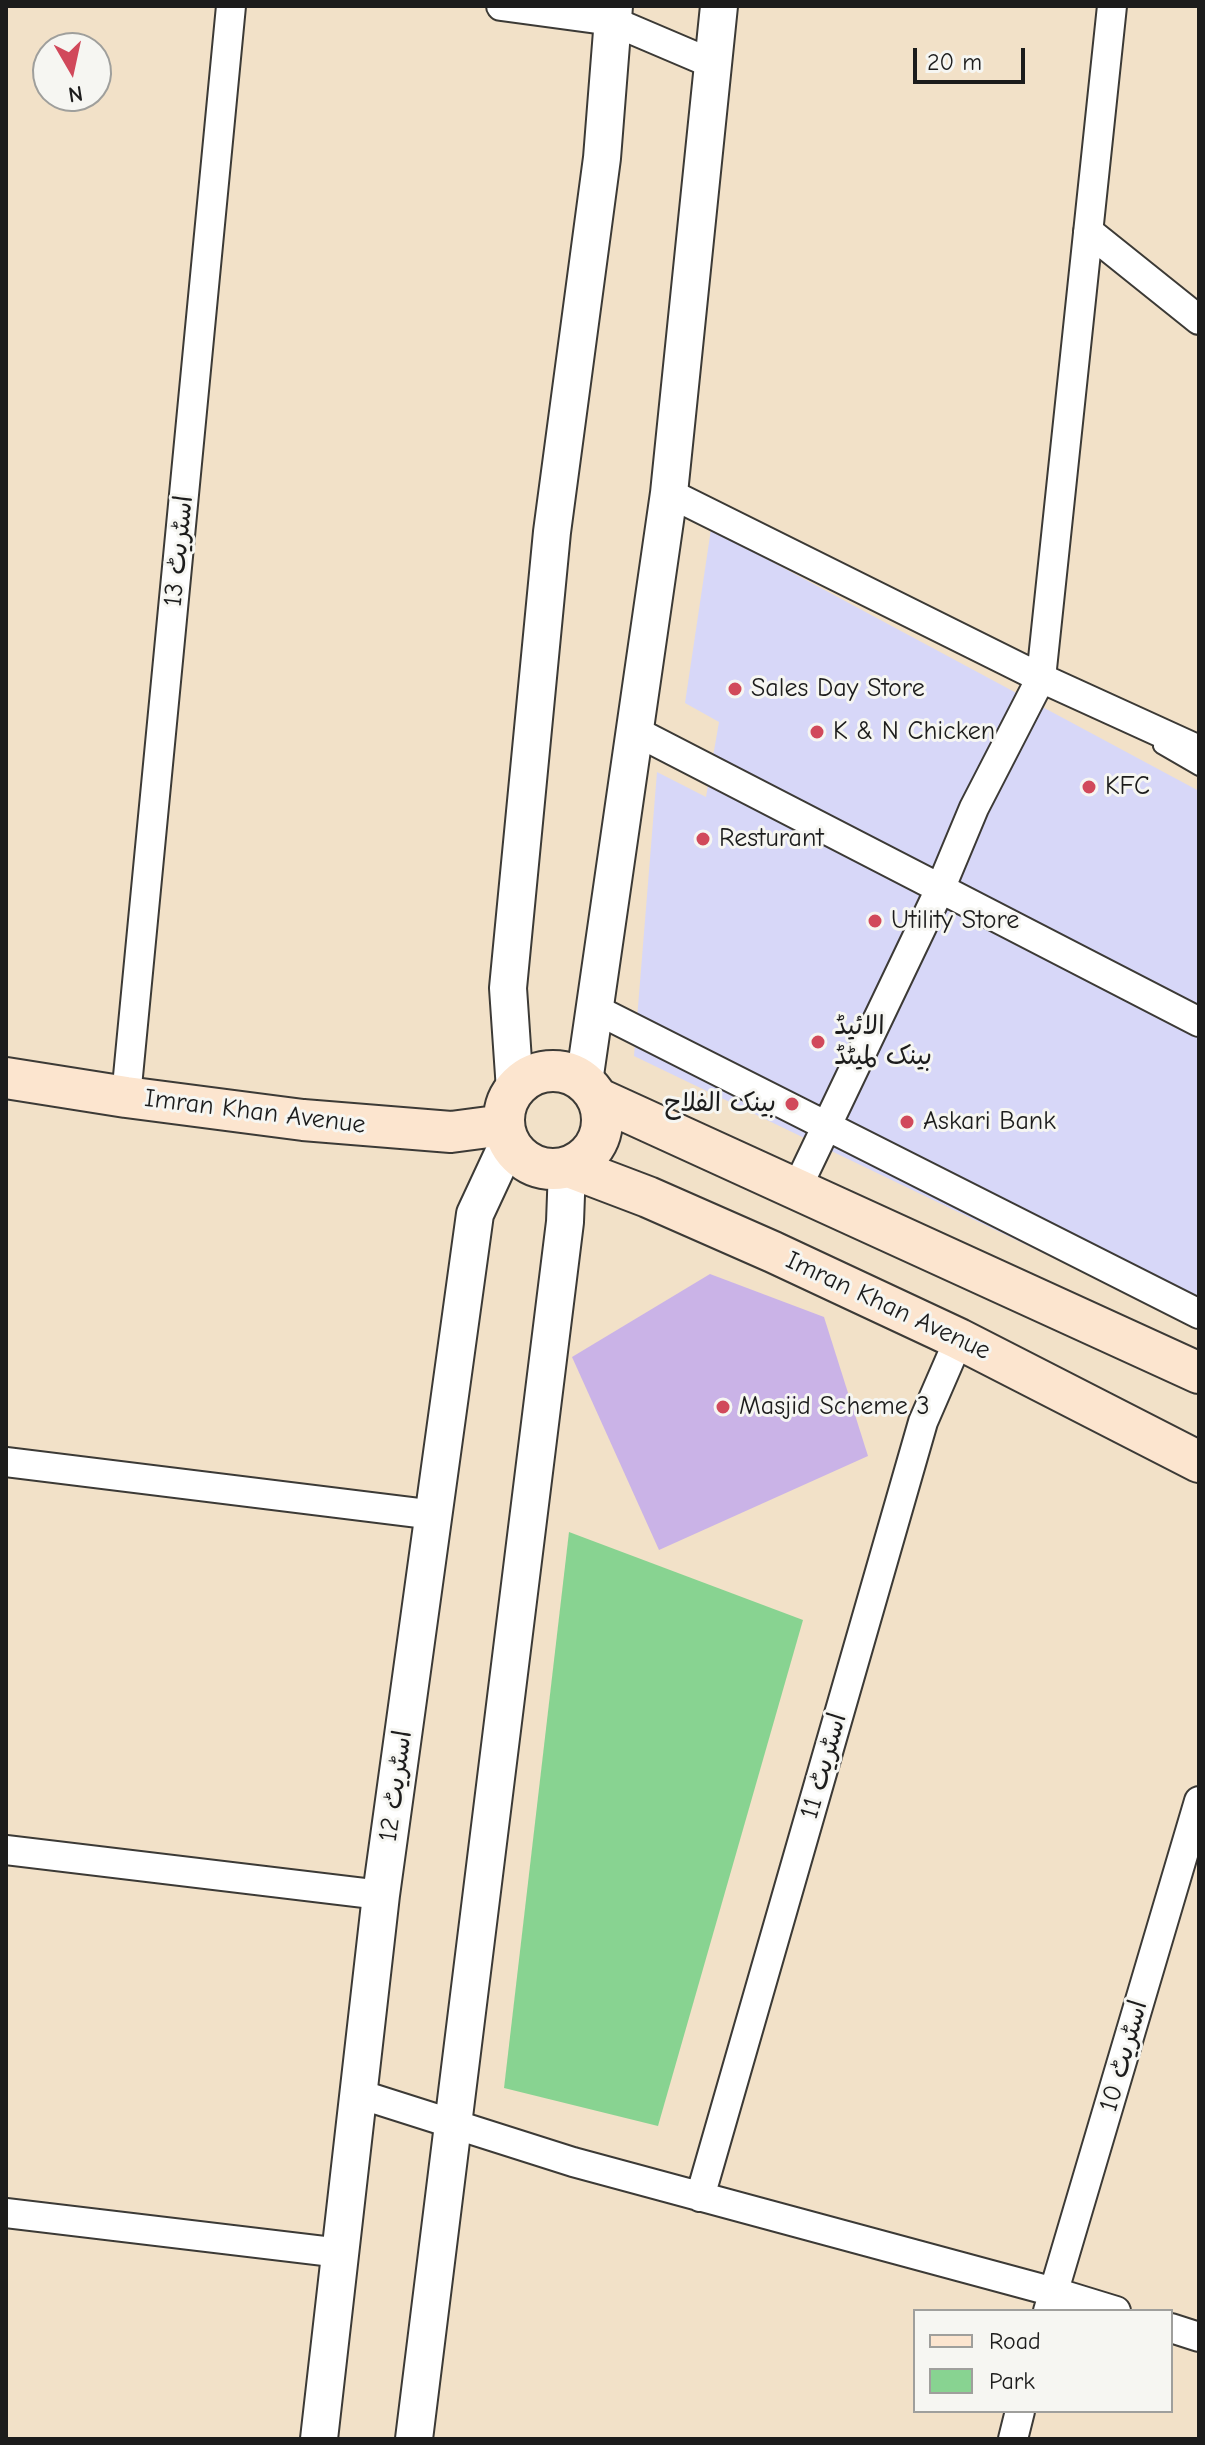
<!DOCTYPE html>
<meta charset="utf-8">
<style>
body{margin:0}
#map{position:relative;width:1205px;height:2445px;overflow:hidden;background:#f2e1c8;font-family:"Comic Neue",sans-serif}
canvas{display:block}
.frame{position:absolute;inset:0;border:8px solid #1c1c1c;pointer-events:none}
.legend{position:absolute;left:913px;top:2309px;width:260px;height:104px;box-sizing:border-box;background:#f6f6f2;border:2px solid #9f9f9c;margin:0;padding:10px 14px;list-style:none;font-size:24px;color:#1c1c1c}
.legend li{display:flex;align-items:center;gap:16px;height:40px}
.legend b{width:40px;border:2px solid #9f9f9c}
.north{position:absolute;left:32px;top:32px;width:80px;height:80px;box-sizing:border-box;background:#f6f6f2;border:2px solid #9f9f9c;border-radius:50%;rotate:171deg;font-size:22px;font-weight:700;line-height:32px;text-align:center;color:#1c1c1c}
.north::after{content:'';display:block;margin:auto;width:28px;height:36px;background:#d1495b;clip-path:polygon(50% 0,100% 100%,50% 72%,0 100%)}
.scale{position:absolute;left:913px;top:48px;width:112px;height:36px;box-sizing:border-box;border:4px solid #1c1c1c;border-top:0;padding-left:10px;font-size:24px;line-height:28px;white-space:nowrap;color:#1c1c1c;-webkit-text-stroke:6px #f6f6f2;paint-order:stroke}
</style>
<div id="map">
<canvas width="1205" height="2445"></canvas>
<div class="frame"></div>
<ul class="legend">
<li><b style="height:10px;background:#fce5cf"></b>Road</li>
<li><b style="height:22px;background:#88d391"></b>Park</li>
</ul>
<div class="north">N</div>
<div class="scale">20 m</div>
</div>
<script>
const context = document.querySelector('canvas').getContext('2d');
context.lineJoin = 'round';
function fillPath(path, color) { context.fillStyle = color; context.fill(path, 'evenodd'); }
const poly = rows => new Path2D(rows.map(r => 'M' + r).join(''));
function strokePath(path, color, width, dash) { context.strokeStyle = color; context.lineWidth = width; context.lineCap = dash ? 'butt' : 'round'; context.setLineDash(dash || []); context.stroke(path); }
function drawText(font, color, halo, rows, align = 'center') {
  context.font = font + ' "Comic Neue","Playpen Sans Arabic",sans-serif'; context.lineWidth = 6; context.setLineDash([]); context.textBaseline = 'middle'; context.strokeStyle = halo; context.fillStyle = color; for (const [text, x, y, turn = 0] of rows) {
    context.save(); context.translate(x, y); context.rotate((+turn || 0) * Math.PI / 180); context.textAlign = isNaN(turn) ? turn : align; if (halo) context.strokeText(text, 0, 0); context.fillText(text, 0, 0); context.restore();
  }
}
const built = poly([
 [711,529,1199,791,1199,1328,634,1056,657,772,706,797,719,722,685,703]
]);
const green = poly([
 [569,1532,803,1620,658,2126,504,2088]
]);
const building = poly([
 [710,1274,824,1317,868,1456,659,1550,572,1357]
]);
const service = poly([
 [1161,746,1199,768]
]);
const minor = poly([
 [501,6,612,21,713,64],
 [1088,231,1199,320],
 [669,493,1041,678,1199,750],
 [635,731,1199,1022],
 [593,1008,1199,1314],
 [126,1097,231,6],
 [796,1190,941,887,974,808,1041,678,1112,6],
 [6,1462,435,1515],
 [6,1850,381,1895],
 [359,2094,573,2162,1054,2292,1116,2311],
 [700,2197,923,1422,959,1339],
 [6,2213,341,2253],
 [1048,2311,1199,1801],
 [1171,2328,1199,2337],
 [1013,2439,1020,2411]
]);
const tertiary = poly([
 [584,1082,669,493,719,6],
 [515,1090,508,988,552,532,602,158,614,6],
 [319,2439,381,1895,475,1214,509,1141],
 [414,2439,565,1222,567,1168]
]);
const secondary = poly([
 '504 1120a49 49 0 1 1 98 0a49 49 0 1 1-98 0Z',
 [6,1078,126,1097,303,1120,451,1132,504,1125],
 [597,1098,1199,1373],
 [569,1167,648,1197,773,1252,959,1339,1199,1462]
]);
const markers = [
 [735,689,8,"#d1495b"],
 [817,732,8,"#d1495b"],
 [1089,787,8,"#d1495b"],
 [703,839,8,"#d1495b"],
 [875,921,8,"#d1495b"],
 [818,1042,8,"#d1495b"],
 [792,1104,8,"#d1495b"],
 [907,1122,8,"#d1495b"],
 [723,1407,8,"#d1495b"]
];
const streetNames = [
 ["اسٹریٹ 13",179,551,-84],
 ["Imran Khan Avenue",255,1112,7],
 ["Imran Khan Avenue",888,1306,25],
 ["اسٹریٹ 11",824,1766,-74],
 ["اسٹریٹ 12",396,1786,-82],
 ["اسٹریٹ 10",1124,2056,-74]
];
const poiNames = [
 ["Sales Day Store",751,689],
 ["K & N Chicken",833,732],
 ["KFC",1105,787],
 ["Resturant",719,839],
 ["Utility Store",891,921],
 ["الائیڈ",834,1027],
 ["بینک لمیٹڈ",834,1057],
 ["بینک الفلاح",776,1104,"right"],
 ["Askari Bank",923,1122],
 ["Masjid Scheme 3",739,1407]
];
fillPath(built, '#d7d7f8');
fillPath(green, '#88d391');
fillPath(building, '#cab3e7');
strokePath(service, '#3c3a36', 18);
strokePath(minor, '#3c3a36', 32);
strokePath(tertiary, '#3c3a36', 40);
strokePath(secondary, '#3c3a36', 44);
strokePath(service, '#fff', 14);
strokePath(minor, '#fff', 28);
strokePath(tertiary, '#fff', 36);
strokePath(secondary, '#fce5cf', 40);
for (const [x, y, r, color] of markers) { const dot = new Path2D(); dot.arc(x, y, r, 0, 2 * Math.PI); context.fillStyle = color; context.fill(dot); strokePath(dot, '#f6f6f2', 3); }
drawText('26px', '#1c1c1c', '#f6f6f2', streetNames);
drawText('26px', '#1c1c1c', '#f6f6f2', poiNames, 'left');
</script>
